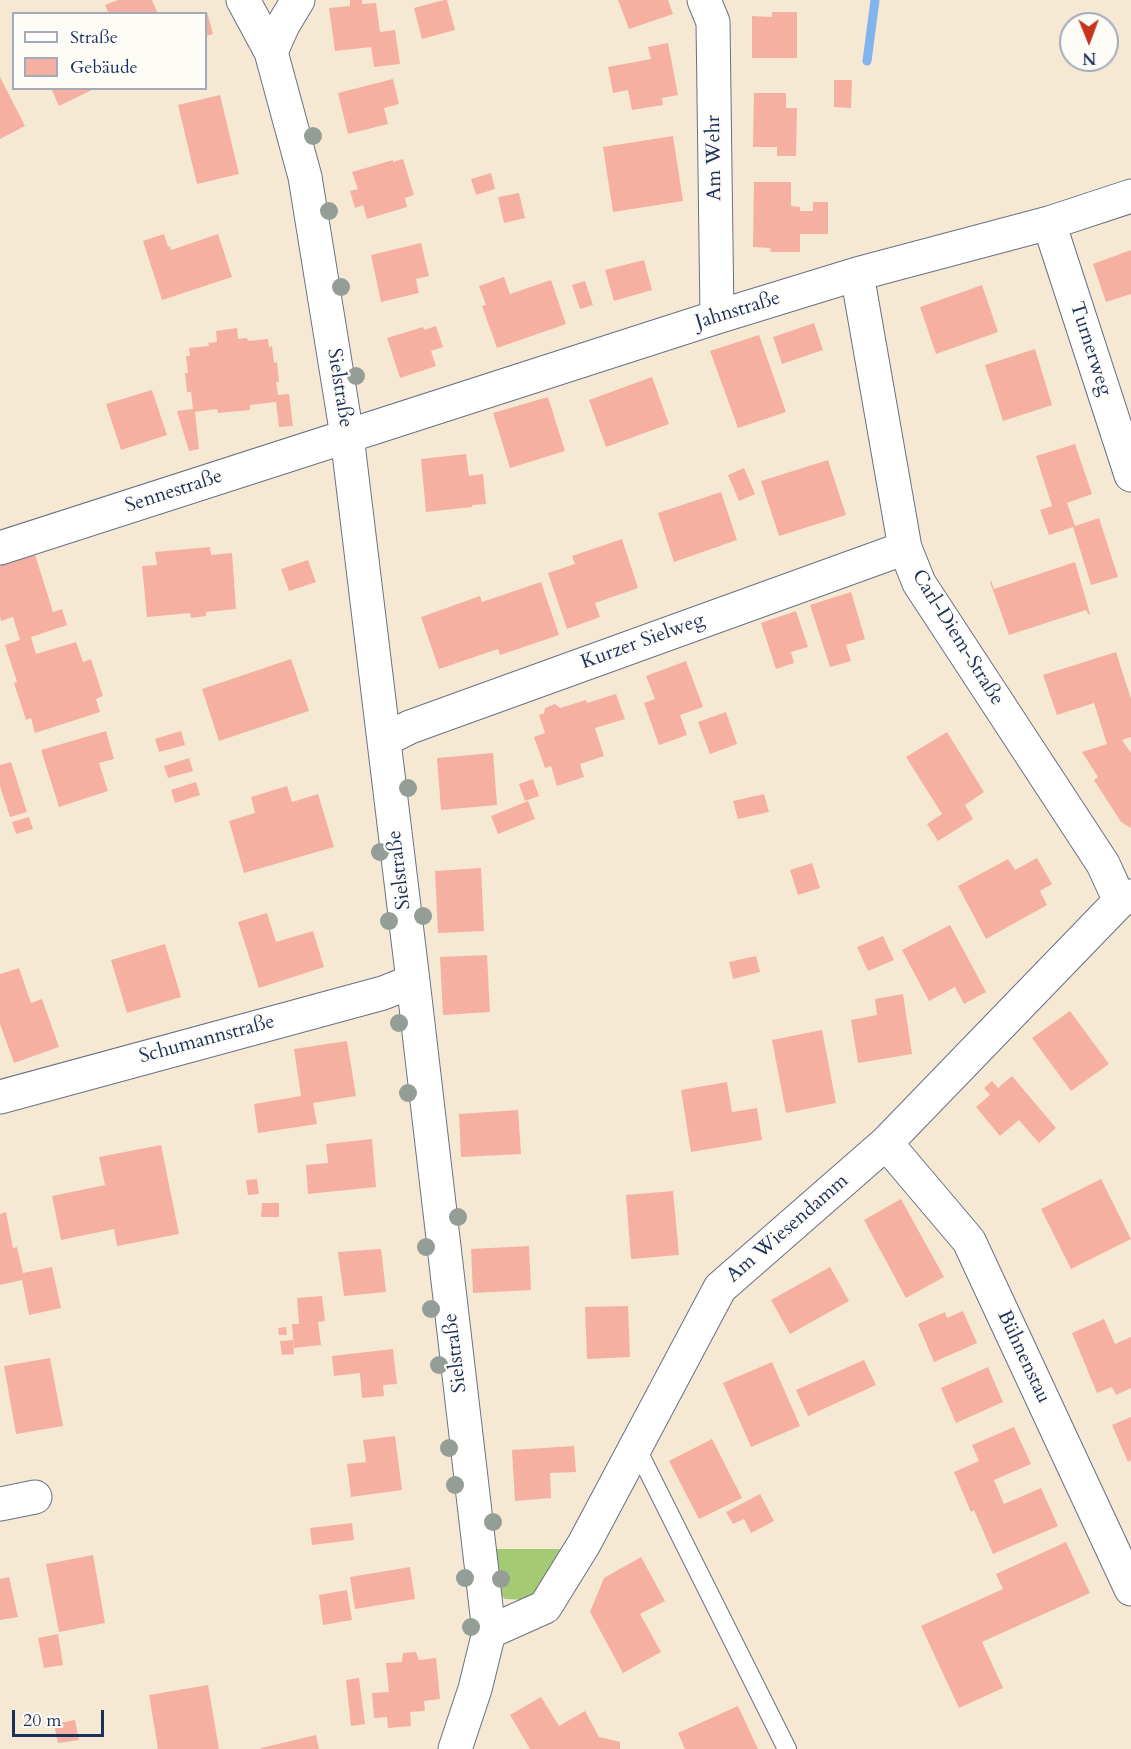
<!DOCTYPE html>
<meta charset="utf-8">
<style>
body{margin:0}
#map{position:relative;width:1131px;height:1749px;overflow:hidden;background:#f6e9d3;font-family:Cardo,serif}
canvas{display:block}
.legend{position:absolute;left:12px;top:12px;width:195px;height:78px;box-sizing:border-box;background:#fdfcf7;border:2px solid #a3aaba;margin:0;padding:8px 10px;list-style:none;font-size:18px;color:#1b2f5e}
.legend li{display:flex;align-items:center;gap:12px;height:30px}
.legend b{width:30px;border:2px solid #a3aaba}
.north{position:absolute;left:1059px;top:12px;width:60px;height:60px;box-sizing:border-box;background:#fdfcf7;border:2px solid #a3aaba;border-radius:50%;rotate:179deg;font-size:16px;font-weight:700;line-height:24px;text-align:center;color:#1b2f5e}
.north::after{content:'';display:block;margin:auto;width:21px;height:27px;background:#c8321e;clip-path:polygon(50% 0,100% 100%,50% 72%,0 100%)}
.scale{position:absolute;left:12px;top:1710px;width:92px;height:27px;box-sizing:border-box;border:3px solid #1b2f5e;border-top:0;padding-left:8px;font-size:18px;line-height:21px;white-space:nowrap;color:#1b2f5e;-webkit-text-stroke:4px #fdfcf7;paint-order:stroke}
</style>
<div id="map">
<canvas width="1131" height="1749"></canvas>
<ul class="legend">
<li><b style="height:8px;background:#fff"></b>Straße</li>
<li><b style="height:16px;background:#f6b0a1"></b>Gebäude</li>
</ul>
<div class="north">N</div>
<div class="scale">20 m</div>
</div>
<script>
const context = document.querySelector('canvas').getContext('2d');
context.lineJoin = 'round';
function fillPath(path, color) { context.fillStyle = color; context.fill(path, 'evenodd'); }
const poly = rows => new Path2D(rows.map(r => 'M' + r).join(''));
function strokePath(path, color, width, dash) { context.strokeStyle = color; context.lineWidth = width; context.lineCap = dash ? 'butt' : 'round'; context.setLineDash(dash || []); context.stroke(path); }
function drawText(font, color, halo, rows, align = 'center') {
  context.font = font + ' Cardo,serif'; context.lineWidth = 4.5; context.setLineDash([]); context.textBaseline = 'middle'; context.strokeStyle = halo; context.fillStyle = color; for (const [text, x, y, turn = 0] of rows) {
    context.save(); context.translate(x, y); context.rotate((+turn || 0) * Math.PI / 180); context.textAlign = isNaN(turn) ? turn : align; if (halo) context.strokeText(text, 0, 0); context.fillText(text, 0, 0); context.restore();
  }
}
const green = poly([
 [490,1549,560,1549,545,1583,528,1600,505,1599,497,1592]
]);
const stream = poly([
 [867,61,875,0]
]);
const building = poly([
 [118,0,152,0,158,14,109,14,105,5],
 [350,0,362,0,362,4,376,3,380,32,395,30,400,64,374,67,371,47,335,51,329,8,350,6],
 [444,0,447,0,455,30,422,39,414,8],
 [618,0,668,0,673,14,629,29],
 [206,12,207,12,213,34,206,36],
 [772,12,797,12,797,58,752,58,752,16,772,17],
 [668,43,678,95,662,98,663,105,632,110,628,90,613,93,608,67,651,59,648,47],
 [0,77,25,126,0,139],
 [393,79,399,104,384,108,388,124,348,134,338,93],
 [834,80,852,80,851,108,834,107],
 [51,88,96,88,59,106],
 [754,93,786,93,786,108,797,108,796,156,777,156,777,147,753,147],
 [220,95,239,174,197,184,178,105],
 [673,136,683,201,613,212,603,147],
 [403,159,414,195,405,198,407,207,367,219,363,205,355,208,350,191,358,189,352,172,393,160,393,162],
 [491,173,495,189,476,195,471,179],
 [754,182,791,182,791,206,800,207,800,211,813,211,813,202,828,202,828,234,800,234,800,252,771,252,770,248,753,247],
 [519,193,525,218,504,223,498,197],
 [164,234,168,247,170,246,171,250,218,234,232,277,162,300,143,241],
 [421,243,429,276,416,279,419,293,381,302,371,255],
 [1131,250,1131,294,1106,302,1093,264],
 [644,260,652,290,614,301,605,270],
 [504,277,510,294,551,280,566,324,497,348,482,306,486,305,479,286],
 [585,281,593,305,580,309,572,285],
 [982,285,998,332,936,354,920,307],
 [814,323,823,350,782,364,773,337],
 [436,326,443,347,431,351,436,366,400,378,387,338,423,327,424,330],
 [237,328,238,339,247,338,248,341,268,339,269,347,272,346,274,363,277,362,279,382,276,382,278,395,289,394,293,426,279,427,276,402,250,405,250,410,218,413,217,409,195,412,199,449,189,451,177,411,193,409,191,392,187,392,185,373,188,373,186,356,190,356,189,348,209,346,208,343,217,342,216,331],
 [759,335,786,412,738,428,710,351],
 [1035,349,1052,405,1003,421,985,365],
 [652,377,669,424,606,447,589,400],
 [152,390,167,435,121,450,106,404],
 [548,397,565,451,510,468,493,413],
 [1075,444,1092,494,1067,503,1075,526,1099,518,1118,577,1091,585,1073,527,1049,535,1040,510,1052,506,1036,456],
 [466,454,469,476,483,474,486,504,472,505,472,507,426,512,421,459],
 [828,460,846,515,779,536,761,481],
 [744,468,755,494,739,501,728,475],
 [721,492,737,540,674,562,658,513],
 [622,539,638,588,595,603,600,617,567,629,548,573,575,564,572,556],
 [210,547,211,555,232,553,236,609,206,612,206,616,191,618,190,613,147,617,142,566,157,565,155,552],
 [33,548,53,612,62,609,67,625,31,637,36,654,76,642,83,662,91,659,103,696,96,699,100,712,35,733,31,718,26,720,14,683,17,682,5,645,20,640,13,617,1,621,0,617,0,558],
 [308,560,316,582,289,591,281,569],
 [1075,562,1090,614,1089,615,1086,610,1009,635,990,582,991,581,994,589],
 [541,582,559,635,500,655,498,649,439,669,421,617,480,596,482,602],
 [851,592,865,639,846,645,851,661,830,667,810,605],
 [796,611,808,647,791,652,794,663,776,669,761,623],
 [1116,652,1131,699,1131,737,1122,740,1131,753,1131,828,1121,822,1094,780,1098,777,1082,752,1107,744,1094,703,1057,715,1043,675],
 [291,659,309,711,219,741,202,689],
 [686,661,703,707,680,715,687,735,659,745,644,703,655,699,646,676],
 [616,694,625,719,595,728,604,756,580,764,584,777,557,786,551,766,545,768,534,737,545,733,539,715,544,713,545,708,555,704,560,708,586,700,587,703],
 [726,712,737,744,710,754,698,722],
 [106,731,114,759,99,763,108,791,59,807,41,750],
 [181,731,185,745,159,752,155,739],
 [947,732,984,792,965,805,973,819,938,841,927,824,942,814,906,757],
 [493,753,497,805,441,810,437,758],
 [189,758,193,771,168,778,164,766],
 [11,762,27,812,10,817,0,786,0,765],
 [533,779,539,796,525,801,519,784],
 [196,782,200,795,175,803,171,790],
 [287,786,292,802,318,794,334,847,244,873,229,821,255,813,251,797],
 [764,794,769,812,738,819,733,801],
 [528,801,535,819,498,834,491,816],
 [29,817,33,829,16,834,12,822],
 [1037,858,1052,884,1040,891,1047,905,986,939,958,886,1008,859,1015,870],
 [812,863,820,888,798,895,790,870],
 [481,868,484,931,438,933,435,871],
 [267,913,276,942,313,931,324,967,259,988,238,922],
 [950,925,986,992,964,1004,955,987,929,1001,902,950],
 [883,936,894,960,868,971,857,947],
 [165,944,181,997,127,1013,111,960],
 [487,955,490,1012,443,1015,440,957],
 [756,956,760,972,733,979,729,962],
 [19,968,31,1003,42,999,59,1047,14,1063,0,1024,0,974],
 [903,994,912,1054,858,1063,851,1020,877,1015,875,999],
 [1070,1011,1109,1064,1071,1091,1032,1038],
 [822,1030,836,1103,786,1113,772,1040],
 [347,1041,356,1096,313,1103,317,1124,258,1133,254,1104,301,1096,294,1049],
 [1012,1076,1056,1128,1039,1143,1019,1120,1000,1136,976,1107,990,1095,984,1088,992,1081,998,1088],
 [727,1082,732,1112,757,1108,762,1140,691,1152,681,1090],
 [518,1110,521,1154,461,1157,459,1114],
 [372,1139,376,1187,308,1194,306,1165,328,1163,326,1144],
 [161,1145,179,1234,117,1246,114,1229,61,1240,52,1196,105,1185,99,1157],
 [257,1179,259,1194,248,1195,246,1180],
 [1101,1179,1131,1239,1071,1269,1041,1209],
 [673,1191,679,1255,631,1259,626,1195],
 [901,1199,944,1277,906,1298,864,1220],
 [262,1203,279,1203,279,1217,261,1217],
 [6,1212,13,1248,17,1247,23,1273,52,1267,61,1308,29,1315,22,1280,0,1285,0,1214],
 [529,1246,531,1290,473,1293,471,1249],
 [381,1249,386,1292,344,1296,338,1252],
 [830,1267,849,1301,790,1334,771,1300],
 [322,1296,325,1321,318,1322,321,1345,294,1348,292,1324,299,1324,297,1298],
 [628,1306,630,1357,587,1359,585,1307],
 [963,1311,977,1343,934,1362,918,1324,945,1312,947,1318],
 [1104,1319,1115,1344,1131,1337,1131,1388,1116,1395,1112,1387,1097,1393,1072,1333],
 [286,1327,287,1335,279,1335,278,1328],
 [293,1340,294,1354,282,1355,280,1341],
 [393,1349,397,1384,383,1385,384,1396,362,1398,360,1373,334,1376,332,1356],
 [50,1358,63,1426,16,1434,4,1366],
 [864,1360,876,1385,808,1416,796,1390],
 [772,1362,800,1426,751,1447,723,1383],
 [988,1367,1003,1402,956,1423,941,1388],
 [1131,1417,1131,1460,1128,1462,1112,1425],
 [1014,1427,1031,1464,994,1480,1004,1504,1041,1488,1058,1526,993,1554,974,1510,971,1512,954,1472,979,1461,972,1445],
 [395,1436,402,1490,351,1497,347,1464,366,1462,363,1440],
 [712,1439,742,1498,699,1519,669,1461],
 [574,1446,576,1472,550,1473,551,1498,515,1501,512,1450],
 [760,1494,774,1521,751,1533,744,1519,733,1524,726,1512],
 [352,1523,354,1540,312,1545,310,1528],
 [1066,1542,1090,1593,982,1642,1003,1688,959,1708,921,1626,1003,1589,996,1574],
 [93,1555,105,1623,59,1632,46,1564],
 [641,1557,665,1601,640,1614,661,1652,623,1673,590,1612,604,1578],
 [410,1567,415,1599,355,1609,350,1577],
 [9,1577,18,1617,0,1620,0,1579],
 [347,1590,352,1620,323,1625,319,1595],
 [58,1634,63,1665,44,1668,38,1638],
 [416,1652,419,1660,436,1658,440,1699,424,1701,425,1711,410,1712,411,1726,388,1728,387,1717,374,1718,372,1693,389,1692,386,1663,402,1662,403,1653],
 [359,1678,365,1724,351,1726,346,1680],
 [208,1685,219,1749,158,1749,149,1695],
 [541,1697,559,1726,585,1711,599,1737,620,1742,620,1749,530,1749,510,1715],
 [738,1706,758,1749,685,1749,678,1733],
 [75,1720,79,1740,58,1743,54,1724],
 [316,1735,319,1749,261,1749,261,1748]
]);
const lane = poly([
 [636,1447,787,1749]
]);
const street = poly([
 [243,0,271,52,305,177,347,436,413,981,489,1632,475,1689,455,1749],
 [704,0,713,22,717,317],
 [271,52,283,25,298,0],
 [1049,223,1131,475],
 [857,274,905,548,919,583,1103,864,1120,901],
 [0,548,717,317,857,274,1049,223,1131,196],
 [384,740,410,727,905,548],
 [0,1097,383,993,413,981],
 [886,1143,969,1241,1131,1589],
 [0,1504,35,1497],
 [489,1632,545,1607,584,1544,720,1288,886,1143,1120,901,1131,896]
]);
const trees = [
 [313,136],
 [329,211],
 [341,287],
 [356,376],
 [408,788],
 [380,852],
 [423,916],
 [389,921],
 [399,1023],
 [408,1093],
 [458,1217],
 [426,1247],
 [431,1309],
 [439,1365],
 [449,1448],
 [455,1485],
 [493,1522],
 [465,1578],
 [501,1579],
 [471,1627]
];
const streetNames = [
 ["Am Wehr",715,158,-91],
 ["Jahnstraße",738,311,-17],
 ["Turnerweg",1090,349,72],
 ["Sielstraße",339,388,81],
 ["Sennestraße",174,492,-18],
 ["Carl-Diem-Straße",957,638,58],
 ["Kurzer Sielweg",643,642,-20],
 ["Sielstraße",400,870,-97],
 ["Schumannstraße",207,1040,-15],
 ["Am Wiesendamm",788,1229,-41],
 ["Sielstraße",456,1353,-97],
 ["Bühnenstau",1023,1357,65]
];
fillPath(green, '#a4ca74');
strokePath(stream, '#81b3ee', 9);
fillPath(building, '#f6b0a1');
strokePath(lane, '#687087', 20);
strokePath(street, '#687087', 35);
strokePath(lane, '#fff', 18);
strokePath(street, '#fff', 33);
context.fillStyle = '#949d96';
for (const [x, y] of trees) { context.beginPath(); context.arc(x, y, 9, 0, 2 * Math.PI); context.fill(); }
drawText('20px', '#1b2f5e', '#fdfcf7', streetNames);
</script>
